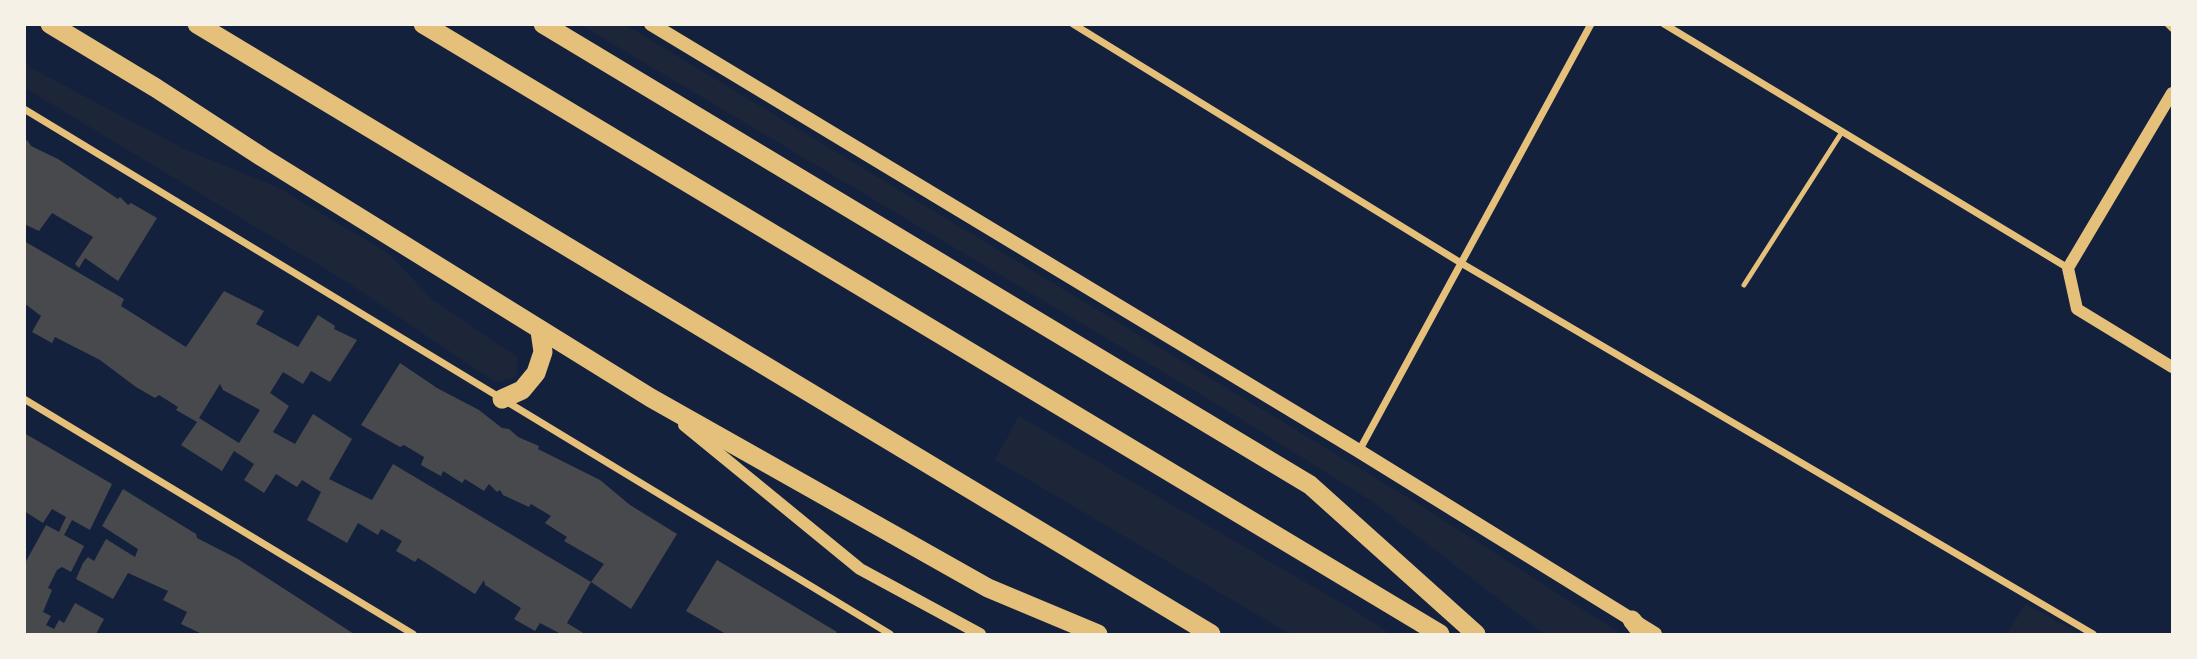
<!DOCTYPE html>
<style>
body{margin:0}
#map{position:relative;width:2197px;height:659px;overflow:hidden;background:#14213d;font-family:"Sofia Sans Condensed",sans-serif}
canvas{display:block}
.frame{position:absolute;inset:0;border:26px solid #f6f1e7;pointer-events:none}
</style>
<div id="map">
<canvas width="2197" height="659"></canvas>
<div class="frame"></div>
</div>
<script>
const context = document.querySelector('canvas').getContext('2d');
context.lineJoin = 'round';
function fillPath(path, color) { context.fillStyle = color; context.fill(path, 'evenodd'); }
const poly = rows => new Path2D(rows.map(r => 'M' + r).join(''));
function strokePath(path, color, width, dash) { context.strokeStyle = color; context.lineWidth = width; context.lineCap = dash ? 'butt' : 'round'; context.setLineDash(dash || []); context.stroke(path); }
const green = poly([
 [581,25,626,25,1417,503,1621,634,1544,634,1373,502,1220,406],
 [24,61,31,68,184,149,277,187,388,253,433,300,517,357,517,377,495,382,347,282,25,88],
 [1019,416,1355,611,1391,634,1290,634,995,460],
 [2025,604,2081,634,2007,634]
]);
const building = poly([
 [27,140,31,146,58,159,118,199,120,197,128,205,131,203,157,218,118,281,85,258,79,268,75,264,93,237,52,213,39,231,24,224,24,142],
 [24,241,124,299,121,306,186,347,224,291,264,311,256,324,298,347,318,315,335,326,334,329,357,340,330,382,311,371,303,384,283,372,270,393,289,406,273,432,295,444,313,414,352,439,329,479,372,500,393,464,591,582,567,623,585,634,561,634,540,623,535,631,514,619,521,608,485,585,484,580,475,594,418,558,415,562,396,551,402,541,381,529,378,535,358,523,347,543,307,520,321,492,302,480,297,487,276,474,264,493,244,480,254,464,234,451,222,471,181,445,197,422,176,410,178,407,159,395,155,398,136,387,100,360,55,337,52,343,32,332,41,316,24,303],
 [220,384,223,390,260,410,239,443,199,418],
 [400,363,437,388,479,410,502,428,509,429,518,437,539,446,538,449,600,480,630,505,677,534,631,609,591,582,604,564,564,541,567,537,545,523,551,516,531,504,529,507,503,495,500,490,497,492,489,484,484,491,465,479,462,483,443,471,441,476,421,465,424,457,404,445,400,447,361,425],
 [24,433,112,484,90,530,72,520,64,535,84,546,71,572,62,567,57,570,48,588,52,590,43,612,51,616,46,625,54,629,59,620,64,623,75,603,104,619,96,634,24,634,24,565,46,525,59,532,66,517,52,509,43,523,24,511],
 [123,489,196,534,197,538,238,559,354,634,202,634,181,624,187,612,163,600,168,591,128,573,113,599,76,579,83,563,88,557,94,561,106,539,135,557,138,549,102,526],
 [717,560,837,632,835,634,726,634,686,611]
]);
const service = poly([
 [1744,285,1842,132]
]);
const minor = poly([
 [1073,24,1461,263,2093,634],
 [1664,24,2068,268],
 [2168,24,2172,28],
 [24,109,890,634],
 [24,399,413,634],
 [1359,451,1591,24]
]);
const tertiary = poly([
 [2172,93,2068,268,2077,309,2172,367],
 [684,425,860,569,980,634]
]);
const secondary = poly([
 [651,24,1359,451,1655,634]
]);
const trunk = poly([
 [50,24,156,88,262,157,651,398,988,588,1098,634],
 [197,24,1211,634],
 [423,24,1440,634],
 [543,24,1310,485,1476,634],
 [502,399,522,390,536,373,543,352,540,331],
 [1632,620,1643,634]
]);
fillPath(green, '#1d2539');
fillPath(building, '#48494c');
strokePath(service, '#e5c07b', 5);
strokePath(minor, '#e5c07b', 7);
strokePath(tertiary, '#e5c07b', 12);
strokePath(secondary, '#e5c07b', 14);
strokePath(trunk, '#e5c07b', 19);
</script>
